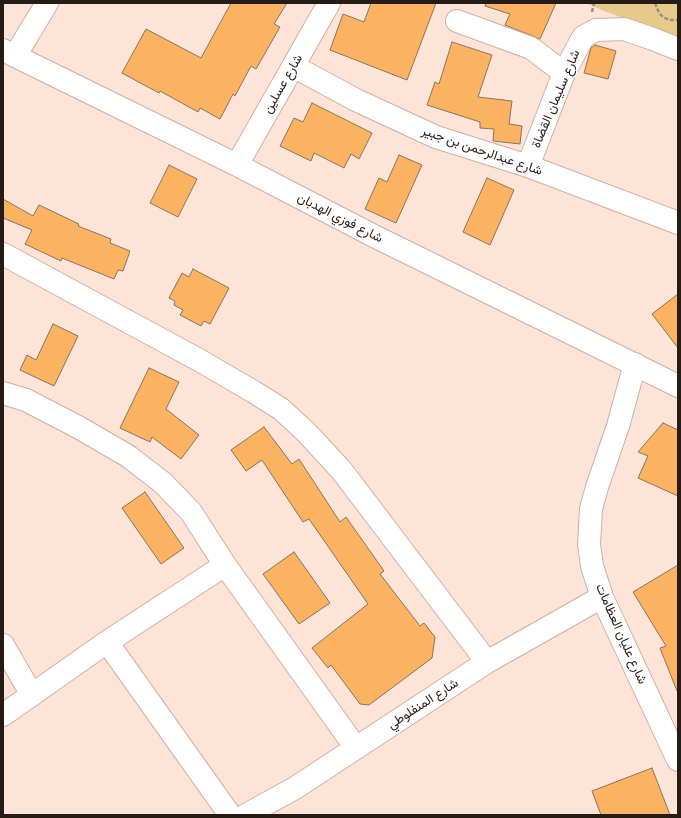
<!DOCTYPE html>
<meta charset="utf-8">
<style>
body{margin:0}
#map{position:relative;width:681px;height:818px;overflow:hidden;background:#fde4d7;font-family:Merriweather,serif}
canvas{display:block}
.frame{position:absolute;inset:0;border:4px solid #261b15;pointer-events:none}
</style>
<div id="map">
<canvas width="681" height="818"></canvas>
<div class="frame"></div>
</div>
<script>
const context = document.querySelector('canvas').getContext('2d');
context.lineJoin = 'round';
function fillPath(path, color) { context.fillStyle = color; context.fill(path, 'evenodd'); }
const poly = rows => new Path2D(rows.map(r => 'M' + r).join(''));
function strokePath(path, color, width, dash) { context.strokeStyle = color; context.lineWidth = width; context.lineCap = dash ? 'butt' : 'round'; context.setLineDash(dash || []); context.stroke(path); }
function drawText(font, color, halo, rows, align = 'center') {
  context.font = font + ' Merriweather,Vazirmatn,serif'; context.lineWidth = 3; context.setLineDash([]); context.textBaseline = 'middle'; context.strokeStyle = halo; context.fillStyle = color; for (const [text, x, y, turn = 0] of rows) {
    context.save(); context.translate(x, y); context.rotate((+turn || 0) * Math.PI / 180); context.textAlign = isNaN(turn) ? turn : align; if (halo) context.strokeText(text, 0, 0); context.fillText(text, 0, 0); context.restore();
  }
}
const green = poly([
 [586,3,678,3,678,38,604,11]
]);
const building = poly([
 [231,3,287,3,274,24,280,27,256,69,251,66,235,96,233,94,220,119,200,108,198,112,160,91,159,93,122,73,146,29,201,58,231,3],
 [371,3,436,3,407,80,330,50,343,14,364,22,371,3],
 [486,3,556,3,540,39,505,25,510,14,485,6,486,3],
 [452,42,492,55,478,97,512,101,509,124,522,126,520,144,493,141,494,129,480,128,480,122,427,105,435,82,439,84,452,42],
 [595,45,616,51,608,79,584,73,591,48,595,45],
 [312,103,372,133,359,159,351,154,344,168,314,153,311,161,280,146,294,118,303,122,312,103],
 [399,155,422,165,396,223,365,209,379,178,387,182,399,155],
 [169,165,197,179,178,217,150,203,169,165],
 [487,178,514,190,490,245,463,232,487,178],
 [3,199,33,216,39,205,79,224,78,226,111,239,110,243,130,251,123,271,118,270,114,279,62,258,61,261,25,244,32,230,3,218,3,199],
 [193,269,229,288,210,324,204,321,201,326,180,315,183,310,174,305,175,301,169,298,182,273,189,277,193,269],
 [678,294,678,348,652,314,678,294],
 [53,324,78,336,54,386,20,370,27,355,36,360,53,324],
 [149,368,179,382,166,409,199,435,181,459,152,437,150,442,120,428,149,368],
 [663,423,678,430,678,496,638,478,648,456,638,452,663,423],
 [264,427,292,464,299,459,340,522,346,517,384,571,380,574,420,626,424,623,435,637,432,658,369,705,360,704,331,665,328,668,312,648,368,604,309,519,303,522,262,460,246,471,231,450,264,427],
 [145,492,184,548,161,564,122,508,145,492],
 [294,552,330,603,299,624,263,574,294,552],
 [678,565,678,691,677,691,660,648,666,646,633,592,678,565],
 [652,768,670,815,601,815,592,791,652,768]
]);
const path = poly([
 [655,3,659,13,663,17,669,20,678,20],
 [592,12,594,3]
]);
const minor = poly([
 [457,21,531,48,564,73],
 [3,50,237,165,374,236,678,386],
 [15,56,47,3],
 [293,66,356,100,436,137,528,166,678,223],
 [237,165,329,3],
 [528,166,564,73,583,37,596,30,624,29,653,39,678,49],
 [3,254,199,360,254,392,281,409,307,433,342,471,487,662],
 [635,364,618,426,597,487,591,509,589,544,592,566,602,597,678,760],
 [3,393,26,400,78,427,128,456,163,483,191,512,225,565,356,748],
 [107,642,230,815],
 [3,645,32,695],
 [3,715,107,642,225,565],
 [246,815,295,788,487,662,602,597]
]);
const streetNames = [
 ["شارع عسلين",283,84,-60],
 ["شارع سليمان القضاة",556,99,-67],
 ["شارع عبدالرحمن بن جبير",482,151,19],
 ["شارع فوزي الهدبان",340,218,27],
 ["شارع عليان العظامات",621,634,66],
 ["شارع المنفلوطي",423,704,-33]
];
fillPath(green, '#e5ca89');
fillPath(building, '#fbb361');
strokePath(building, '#88735e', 1);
strokePath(minor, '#ceb0a1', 24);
strokePath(path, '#a18e84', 2.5, [4, 2]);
strokePath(minor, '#fff', 22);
drawText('13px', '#261b15', '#fff', streetNames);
</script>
